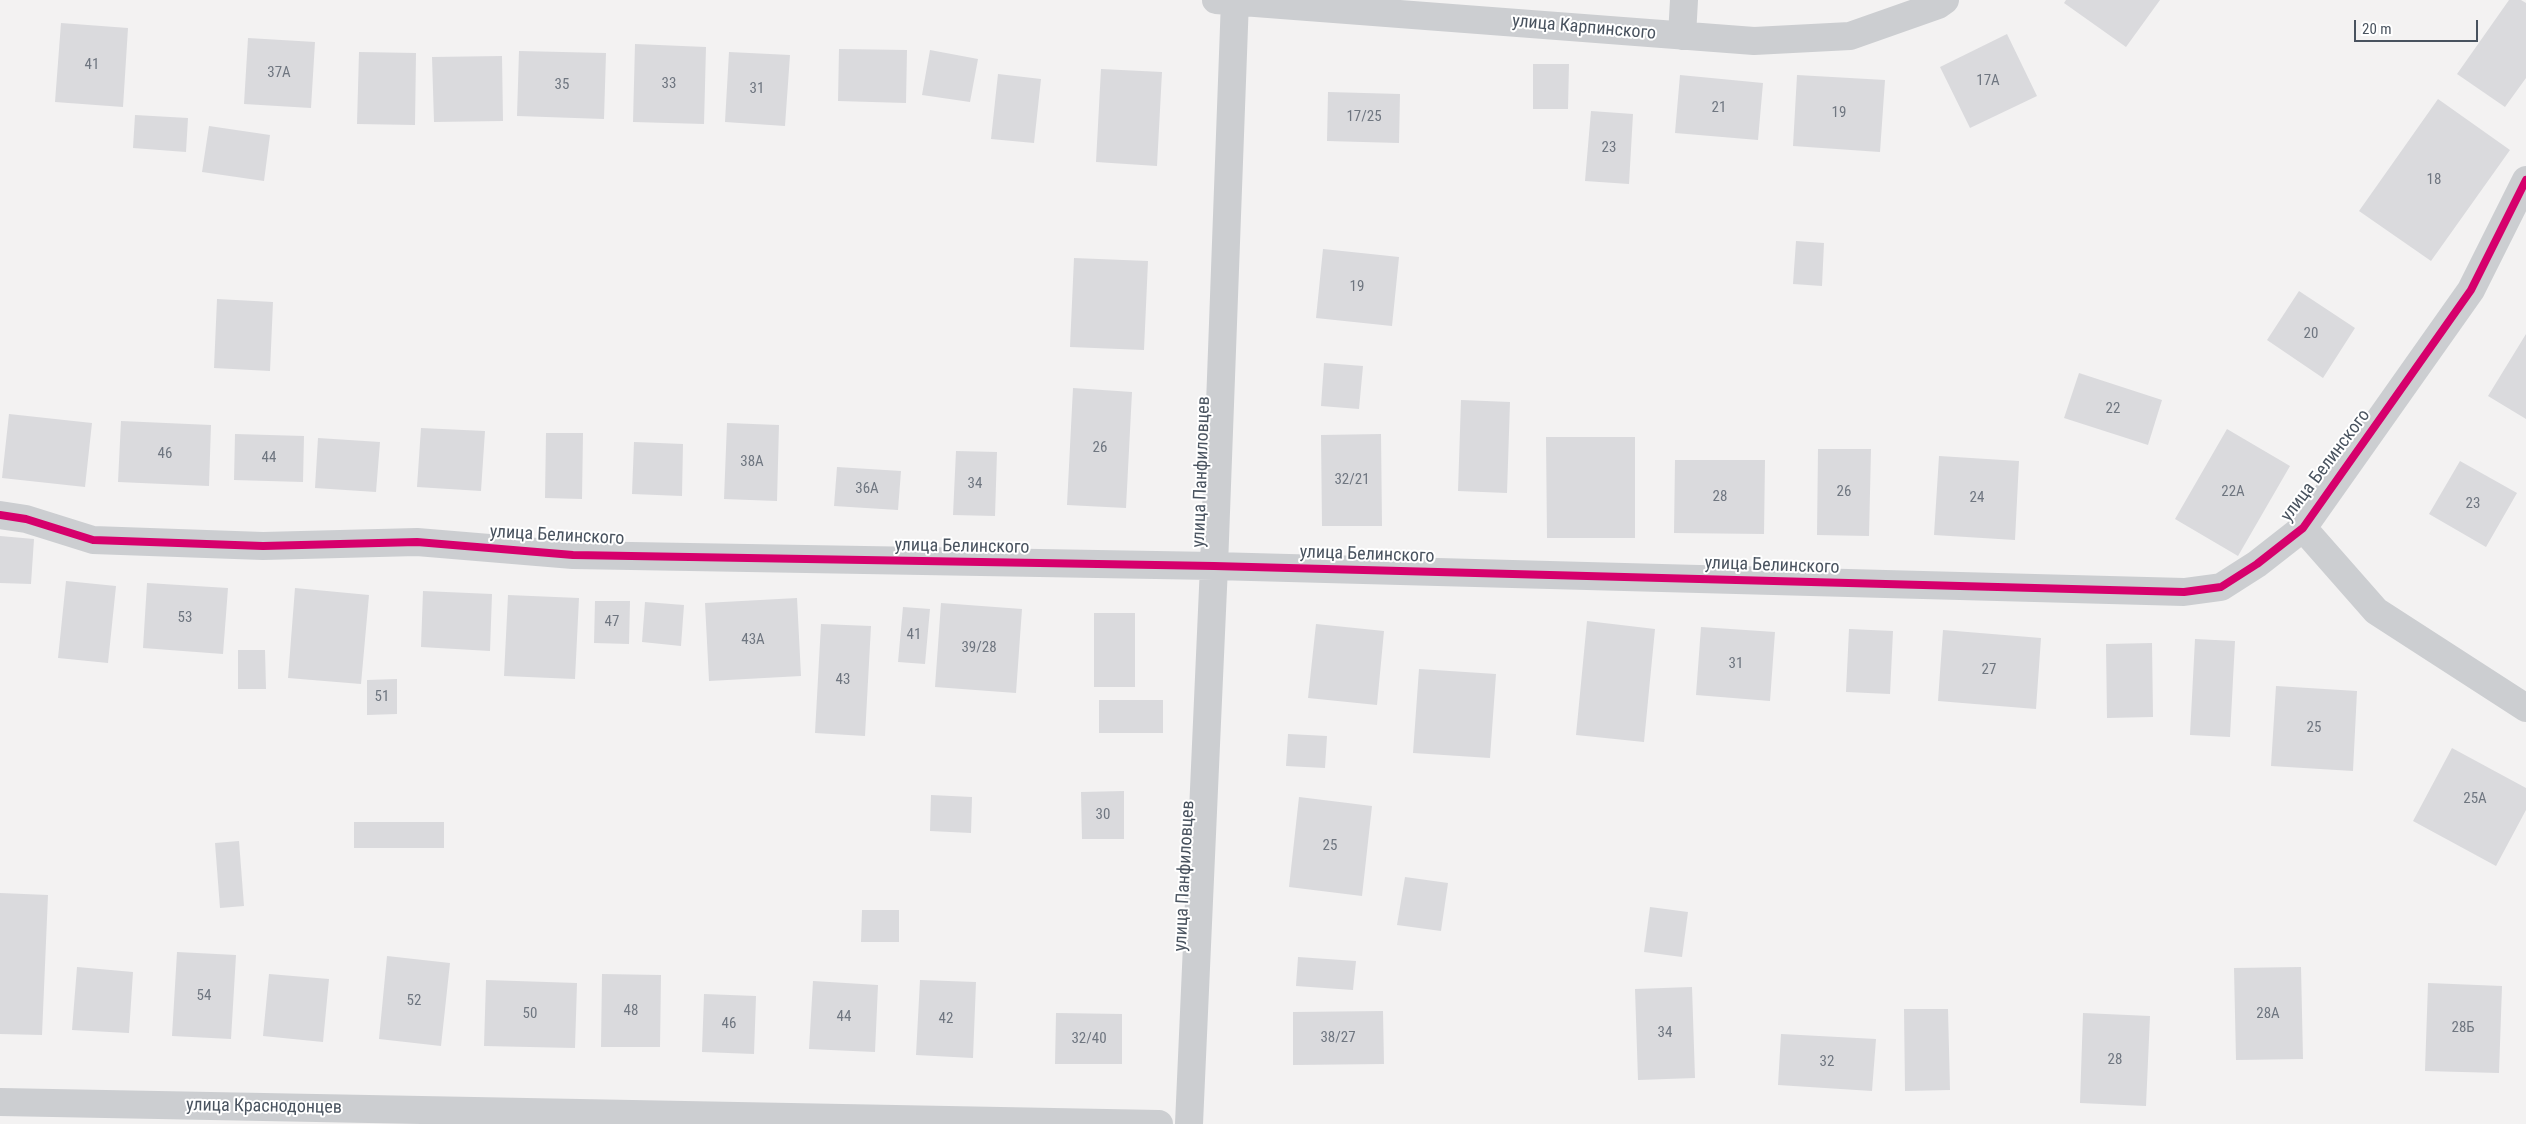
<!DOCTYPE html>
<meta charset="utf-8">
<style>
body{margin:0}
#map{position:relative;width:2526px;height:1124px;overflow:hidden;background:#f3f2f2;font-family:"Roboto Condensed",sans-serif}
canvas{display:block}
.scale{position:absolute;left:2354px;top:20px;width:124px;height:22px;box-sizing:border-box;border:2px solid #49535f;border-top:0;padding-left:6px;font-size:15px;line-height:18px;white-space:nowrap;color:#49535f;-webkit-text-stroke:4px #fff;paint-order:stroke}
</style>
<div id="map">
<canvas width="2526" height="1124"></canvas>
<div class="scale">20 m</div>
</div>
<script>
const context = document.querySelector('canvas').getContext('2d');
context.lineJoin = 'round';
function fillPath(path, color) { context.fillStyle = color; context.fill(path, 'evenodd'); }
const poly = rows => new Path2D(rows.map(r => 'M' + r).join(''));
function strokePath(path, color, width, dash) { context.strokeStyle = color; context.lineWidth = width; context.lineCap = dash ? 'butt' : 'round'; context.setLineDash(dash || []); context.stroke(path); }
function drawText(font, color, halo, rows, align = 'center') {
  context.font = font + ' "Roboto Condensed",sans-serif'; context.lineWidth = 4; context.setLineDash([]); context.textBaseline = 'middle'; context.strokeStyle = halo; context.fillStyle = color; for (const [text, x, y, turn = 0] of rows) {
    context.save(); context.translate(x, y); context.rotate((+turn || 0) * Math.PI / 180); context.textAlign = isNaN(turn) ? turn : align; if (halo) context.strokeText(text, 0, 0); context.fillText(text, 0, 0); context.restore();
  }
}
const building = poly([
 [2066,0,2160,0,2126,47,2064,3],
 [2509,0,2521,0,2526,3,2526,78,2505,107,2457,74],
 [61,23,128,28,123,107,55,102],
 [2007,34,2037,96,1970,128,1940,67],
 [248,38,315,42,311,108,244,104],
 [635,44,706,47,704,124,633,122],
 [839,49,907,50,906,103,838,101],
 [930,50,978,59,970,102,922,95],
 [519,51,606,53,604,119,517,116],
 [359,52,416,53,415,125,357,124],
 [729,52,790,55,785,126,725,122],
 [502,56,503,121,434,122,432,57],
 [1533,64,1569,64,1568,109,1533,109],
 [1101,69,1162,72,1157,166,1096,162],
 [998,74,1041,79,1034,143,991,139],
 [1680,75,1763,83,1758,140,1675,133],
 [1797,75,1885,80,1880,152,1793,146],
 [1328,92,1400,94,1399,143,1327,141],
 [2438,99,2510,150,2431,261,2359,211],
 [1591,111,1633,114,1629,184,1585,181],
 [135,115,188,118,186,152,133,148],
 [209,126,270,135,264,181,202,172],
 [1796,241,1824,243,1822,286,1793,284],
 [1323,249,1399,257,1392,326,1316,318],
 [1074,258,1148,261,1144,350,1070,347],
 [2299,291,2355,328,2323,378,2267,340],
 [217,299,273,302,270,371,214,368],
 [2526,334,2526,419,2488,396],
 [1324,363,1363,366,1359,409,1321,406],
 [2079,373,2162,400,2148,445,2064,418],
 [1073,388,1132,392,1126,508,1067,505],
 [1461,400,1510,402,1507,493,1458,491],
 [9,414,92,423,85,487,2,478],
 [121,421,211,425,209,486,118,482],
 [727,423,779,425,777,501,724,499],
 [421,428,485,431,481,491,417,487],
 [2227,429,2290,466,2238,556,2175,519],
 [546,433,583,433,582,499,545,498],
 [235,434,304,436,303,482,234,480],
 [1381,434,1382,526,1322,526,1321,435],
 [1546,437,1635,437,1635,538,1547,538],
 [318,438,380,442,376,492,315,488],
 [634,442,683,444,682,496,632,494],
 [1818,449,1871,449,1869,536,1817,535],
 [956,451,997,452,995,516,953,515],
 [1939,456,2019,461,2015,540,1934,535],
 [1675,460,1765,460,1764,534,1674,533],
 [2460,461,2517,493,2486,547,2429,514],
 [837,467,901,471,898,510,834,506],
 [0,536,34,539,31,584,0,583],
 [66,581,116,586,108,663,58,658],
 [147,583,228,588,223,654,143,648],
 [295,588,369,595,361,684,288,678],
 [423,591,492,594,490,651,421,647],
 [508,595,579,598,575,679,504,676],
 [797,598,801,676,709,681,705,603],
 [595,601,630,601,629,644,594,643],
 [645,602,684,605,681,646,642,642],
 [941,603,1022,609,1016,693,935,687],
 [903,607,930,609,925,664,898,662],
 [1094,613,1135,613,1135,687,1094,687],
 [1587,621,1655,629,1644,742,1576,735],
 [821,624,871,626,865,736,815,733],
 [1316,624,1384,631,1377,705,1308,698],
 [1701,627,1775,632,1770,701,1696,695],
 [1849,629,1893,631,1890,694,1846,692],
 [1943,630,2041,638,2036,709,1938,701],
 [2195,639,2235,641,2230,737,2190,735],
 [2152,643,2153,717,2107,718,2106,644],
 [238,650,265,650,266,689,238,689],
 [1419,669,1496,674,1490,758,1413,753],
 [397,679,397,714,367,715,367,680],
 [2276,686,2357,691,2353,771,2271,766],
 [1099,700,1163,700,1163,733,1099,733],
 [1288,734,1327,736,1325,768,1286,766],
 [2452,748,2526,788,2526,810,2496,866,2413,821],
 [1124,791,1124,839,1082,839,1081,792],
 [931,795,972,797,971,833,930,831],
 [1299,797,1372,806,1362,896,1289,887],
 [354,822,444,822,444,848,354,848],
 [239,841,244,906,220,908,215,843],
 [1405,877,1448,883,1441,931,1397,925],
 [0,893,48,895,42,1035,0,1034],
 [1650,907,1688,912,1682,957,1644,952],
 [862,910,899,910,899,942,861,942],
 [177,952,236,955,231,1039,172,1036],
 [387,956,450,963,441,1046,379,1039],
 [1298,957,1356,961,1353,990,1296,986],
 [77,967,133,972,129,1033,72,1030],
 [2301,967,2303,1059,2236,1060,2234,968],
 [269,974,329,979,323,1042,263,1036],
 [602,974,661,975,660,1047,601,1047],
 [486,980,577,983,575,1048,484,1046],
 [920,980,976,982,973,1058,916,1055],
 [813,981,878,985,875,1052,809,1049],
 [2428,983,2502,986,2499,1073,2425,1071],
 [1692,987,1695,1078,1638,1080,1635,989],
 [704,994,756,996,754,1054,702,1052],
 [1904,1009,1948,1009,1950,1090,1905,1091],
 [1383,1011,1384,1064,1293,1065,1293,1012],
 [1056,1013,1122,1014,1122,1064,1055,1064],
 [2083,1013,2150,1016,2146,1106,2080,1103],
 [1781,1034,1876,1039,1872,1091,1778,1085]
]);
const street = poly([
 [1216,0,1754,41,1850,36,1938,5,1945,0],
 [1682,36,1684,0],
 [0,515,26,519,93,540,263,546,417,542,573,555,1214,566,2184,592,2221,587,2257,564,2303,528,2471,290,2526,180],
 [2303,528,2376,611,2526,708],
 [0,1102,1159,1124],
 [1189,1124,1214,566,1235,0]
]);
const cycleway = poly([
 [0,515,26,519,93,540,263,546,417,542,573,555,1214,566,2184,592,2221,587,2257,564,2303,528,2471,290,2526,180]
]);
const numberNames = [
 ["41",92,65],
 ["37А",279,73],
 ["17А",1988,81],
 ["33",669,84],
 ["35",562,85],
 ["31",757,89],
 ["21",1719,108],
 ["19",1839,113],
 ["17/25",1364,117],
 ["23",1609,148],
 ["18",2434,180],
 ["19",1357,287],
 ["20",2311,334],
 ["22",2113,409],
 ["26",1100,448],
 ["46",165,454],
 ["44",269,458],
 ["38А",752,462],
 ["32/21",1352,480],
 ["34",975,484],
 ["36А",867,489],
 ["26",1844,492],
 ["22А",2233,492],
 ["28",1720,497],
 ["24",1977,498],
 ["23",2473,504],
 ["53",185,618],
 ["47",612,622],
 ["41",914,635],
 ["43А",753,640],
 ["39/28",979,648],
 ["31",1736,664],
 ["27",1989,670],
 ["43",843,680],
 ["51",382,697],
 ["25",2314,728],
 ["25А",2475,799],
 ["30",1103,815],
 ["25",1330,846],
 ["54",204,996],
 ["52",414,1001],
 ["48",631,1011],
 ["50",530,1014],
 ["28А",2268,1014],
 ["44",844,1017],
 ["42",946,1019],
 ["46",729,1024],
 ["28Б",2463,1028],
 ["34",1665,1033],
 ["38/27",1338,1038],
 ["32/40",1089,1039],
 ["28",2115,1060],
 ["32",1827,1062]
];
const streetNames = [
 ["улица Карпинского",1584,28,5],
 ["улица Белинского",2326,466,-53],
 ["улица Панфиловцев",1202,472,-88],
 ["улица Белинского",557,536,3],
 ["улица Белинского",962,547,1],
 ["улица Белинского",1367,555,2],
 ["улица Белинского",1772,566,2],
 ["улица Панфиловцев",1185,876,-87],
 ["улица Краснодонцев",264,1107,1]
];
fillPath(building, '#dadadd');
strokePath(street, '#ccced1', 28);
strokePath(cycleway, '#d6006c', 8);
drawText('15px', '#6f7680', null, numberNames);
drawText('18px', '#49535f', '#fff', streetNames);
</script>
